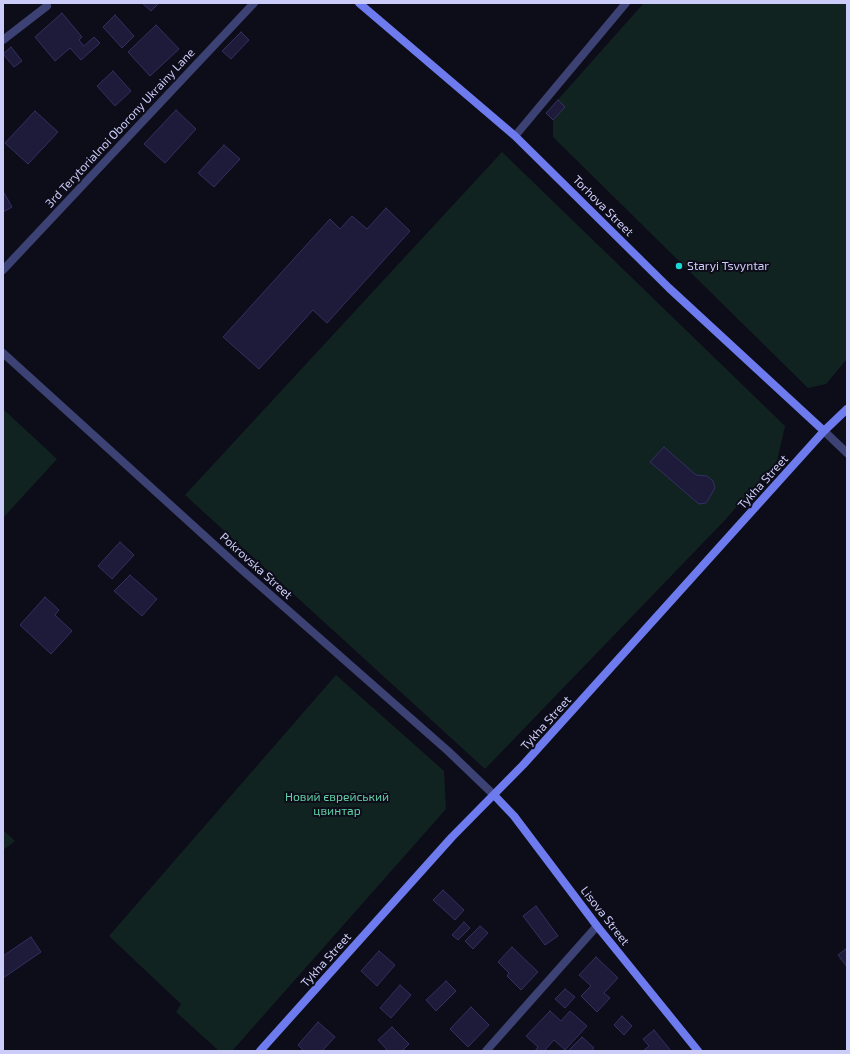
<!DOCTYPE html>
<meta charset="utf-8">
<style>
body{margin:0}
#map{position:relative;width:850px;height:1054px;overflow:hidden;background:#0d0d1a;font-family:"Exo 2",sans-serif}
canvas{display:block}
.frame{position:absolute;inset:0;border:4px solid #ccccf9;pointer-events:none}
</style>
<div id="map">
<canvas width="850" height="1054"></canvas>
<div class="frame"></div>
</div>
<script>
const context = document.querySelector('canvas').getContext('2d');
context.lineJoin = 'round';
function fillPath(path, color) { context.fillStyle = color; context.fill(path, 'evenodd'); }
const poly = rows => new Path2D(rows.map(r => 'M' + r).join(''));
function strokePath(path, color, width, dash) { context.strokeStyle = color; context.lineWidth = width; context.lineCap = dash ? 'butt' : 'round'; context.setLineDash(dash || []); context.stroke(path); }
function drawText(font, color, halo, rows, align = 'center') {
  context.font = font + ' "Exo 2",sans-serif'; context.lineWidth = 4; context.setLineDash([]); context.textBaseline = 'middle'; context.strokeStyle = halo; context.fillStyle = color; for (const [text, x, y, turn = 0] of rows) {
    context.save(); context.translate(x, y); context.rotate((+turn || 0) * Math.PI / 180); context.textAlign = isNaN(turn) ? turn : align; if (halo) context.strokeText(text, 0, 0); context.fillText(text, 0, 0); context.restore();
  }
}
const green = poly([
 [644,3,847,3,847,359,826,384,808,388,553,137,553,120,546,113],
 [502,152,785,426,777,461,725,520,485,769,185,495],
 [3,409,57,459,3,518],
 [336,675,444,771,446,809,232,1051,219,1051,176,1012,181,1004,109,936],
 [3,830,15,841,3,850]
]);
const building = poly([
 [142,3,159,3,151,11,142,3],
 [62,13,82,37,79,40,84,46,94,37,100,43,81,60,70,48,55,61,35,37,62,13],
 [115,15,134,36,122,48,103,27,115,15],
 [156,25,179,49,150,76,128,52,156,25],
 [241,32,249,40,231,59,222,51,241,32],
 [11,47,22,61,14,67,3,54,11,47],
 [113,71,131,91,115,106,97,86,113,71],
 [558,100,565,107,553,120,546,113,558,100],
 [176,110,196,129,165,163,144,144,176,110],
 [35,111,58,132,28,164,5,143,35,111],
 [224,145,240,159,214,187,198,173,224,145],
 [3,191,12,207,3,212,3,191],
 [386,208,410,231,327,323,313,310,259,369,223,337,330,219,340,229,352,216,367,229,386,208],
 [664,447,696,475,707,476,713,481,715,488,706,503,699,504,650,462,664,447],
 [120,542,134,555,112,579,98,566,120,542],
 [130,575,157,599,142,616,114,591,130,575],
 [45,597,59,610,55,615,72,631,51,654,20,625,45,597],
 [443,890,464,910,455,920,433,900,443,890],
 [536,906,558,936,545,945,523,916,536,906],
 [464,922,470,928,458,940,452,935,464,922],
 [480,926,488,933,473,949,465,941,480,926],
 [31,937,41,952,3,978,3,956,31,937],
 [512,947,538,972,521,990,507,976,509,973,498,962,512,947],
 [847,948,847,967,838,955,847,948],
 [379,951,395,965,377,986,361,971,379,951],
 [596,957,618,978,604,993,610,998,597,1012,581,996,591,986,579,975,596,957],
 [446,981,456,991,436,1011,426,1000,446,981],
 [400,985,411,995,391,1018,380,1008,400,985],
 [565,989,575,997,565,1008,555,999,565,989],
 [471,1007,489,1025,468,1047,450,1029,471,1007],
 [550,1011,561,1021,570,1011,587,1026,565,1050,554,1040,544,1051,535,1051,538,1047,526,1036,550,1011],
 [622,1016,632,1026,624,1035,614,1025,622,1016],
 [318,1022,335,1037,322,1051,304,1051,298,1045,318,1022],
 [392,1027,409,1044,402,1051,388,1051,378,1040,392,1027],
 [654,1030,671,1051,643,1051,649,1046,643,1039,654,1030],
 [582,1037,594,1048,591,1051,568,1051,582,1037]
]);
const lane = poly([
 [824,431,847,453]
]);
const street = poly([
 [3,40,47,6],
 [515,136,626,3],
 [3,270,254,3],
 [3,353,241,569,448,751,494,795],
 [486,1051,597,926]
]);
const secondary = poly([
 [359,3,515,136,669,288,824,431],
 [494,795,514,816,597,926,698,1051],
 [260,1051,452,837,523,765,824,431,847,409]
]);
const markers = [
 [679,266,4,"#19d8d3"]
];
const streetNames = [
 ["3rd Terytorialnoi Oborony Ukrainy Lane",120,128,-47],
 ["Torhova Street",603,206,45],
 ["Tykha Street",763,482,-48],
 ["Pokrovska Street",256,566,42],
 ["Tykha Street",546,723,-48],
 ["Lisova Street",605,916,52],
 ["Tykha Street",326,960,-48]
];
const poiNames = [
 ["Staryi Tsvyntar",687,266]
];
const parkNames = [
 ["Новий єврейський",337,797],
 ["цвинтар",337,811]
];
fillPath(green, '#112320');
fillPath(building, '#1d1b39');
strokePath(building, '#333062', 1);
strokePath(lane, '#3d4274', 8);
strokePath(street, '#3d4274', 8);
strokePath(secondary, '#6e7bee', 8);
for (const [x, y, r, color] of markers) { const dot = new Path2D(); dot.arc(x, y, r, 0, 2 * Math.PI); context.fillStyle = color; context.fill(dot); strokePath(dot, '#0d0d1a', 1.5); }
drawText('12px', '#ccccf9', '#0d0d1a', streetNames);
drawText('12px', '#ccccf9', '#0d0d1a', poiNames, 'left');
drawText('12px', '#61d0a6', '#0d0d1a', parkNames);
</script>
